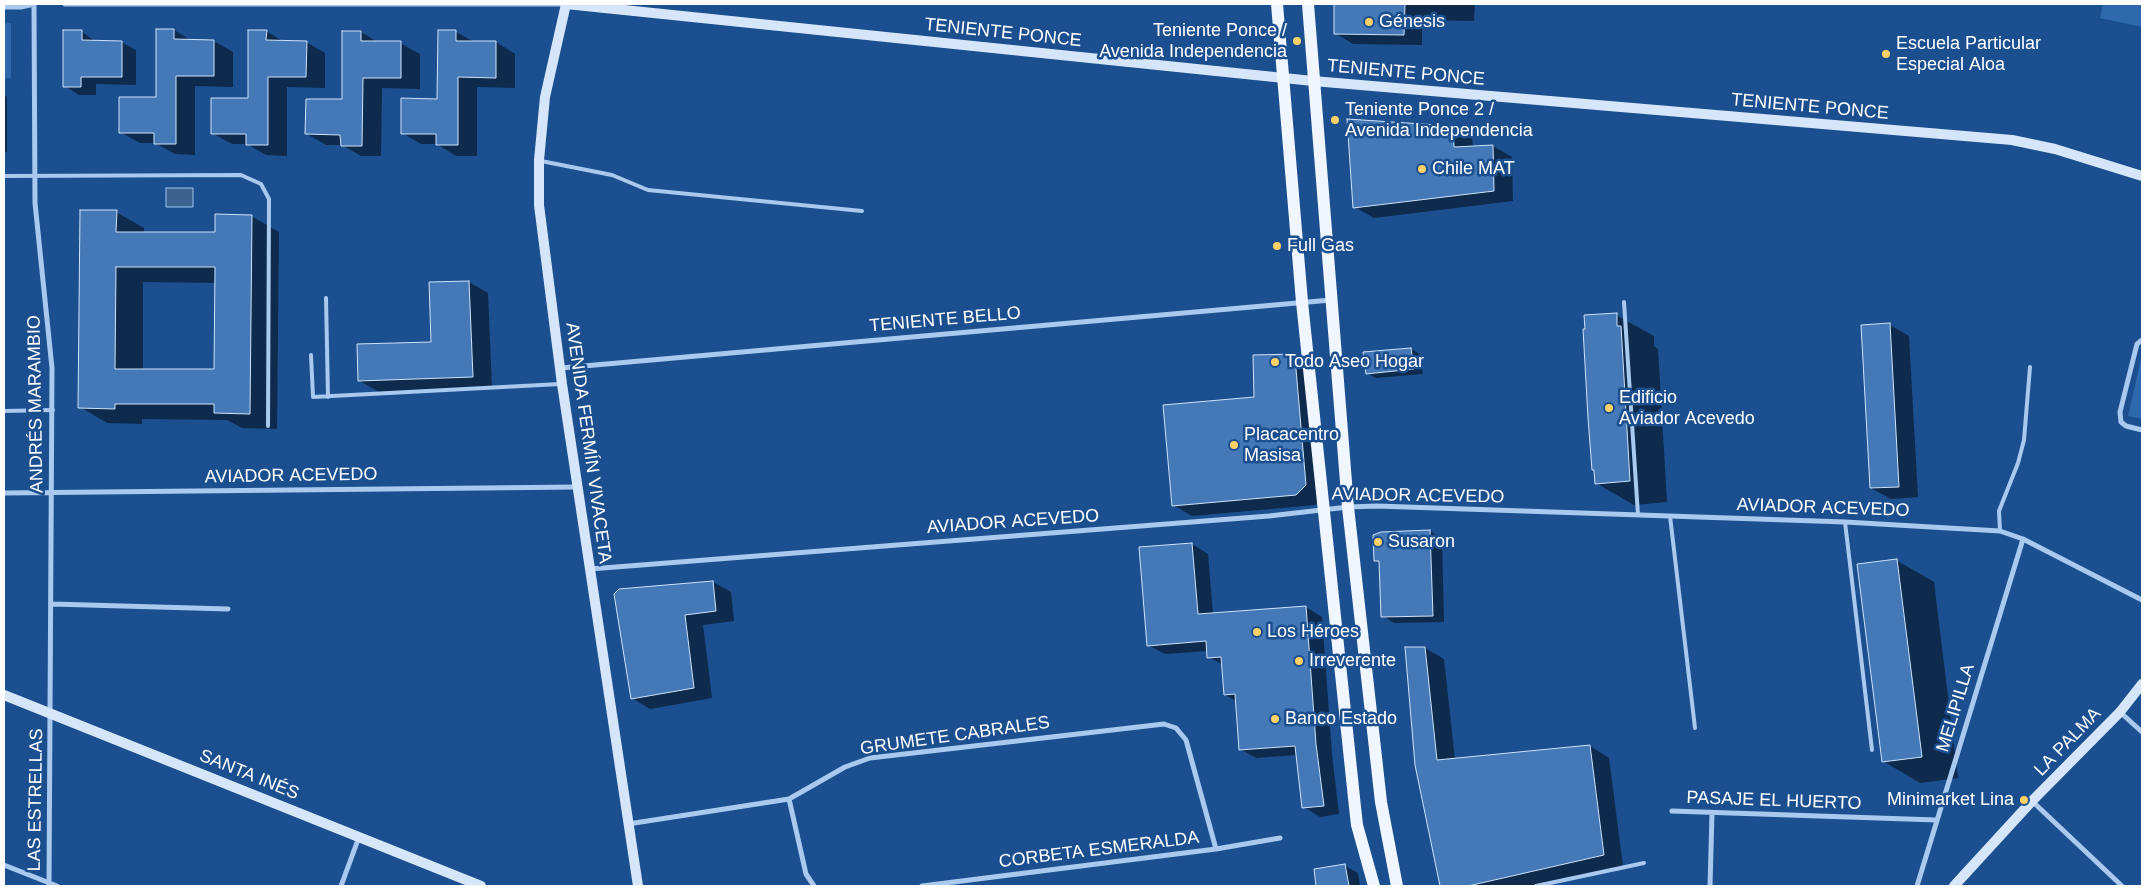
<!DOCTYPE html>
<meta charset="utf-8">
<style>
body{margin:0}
#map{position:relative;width:2146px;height:890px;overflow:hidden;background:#1b4f8f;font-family:Helvetica,sans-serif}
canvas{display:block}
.frame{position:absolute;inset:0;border:5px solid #fff;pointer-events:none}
</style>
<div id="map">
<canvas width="2146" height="890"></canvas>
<div class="frame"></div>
</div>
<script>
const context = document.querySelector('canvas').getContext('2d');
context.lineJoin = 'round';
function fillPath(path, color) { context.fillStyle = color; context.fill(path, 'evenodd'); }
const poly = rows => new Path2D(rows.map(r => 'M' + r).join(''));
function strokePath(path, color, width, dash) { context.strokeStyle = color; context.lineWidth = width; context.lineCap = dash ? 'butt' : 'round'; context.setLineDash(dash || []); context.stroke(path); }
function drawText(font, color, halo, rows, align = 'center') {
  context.font = font + ' Helvetica,sans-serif'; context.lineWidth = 5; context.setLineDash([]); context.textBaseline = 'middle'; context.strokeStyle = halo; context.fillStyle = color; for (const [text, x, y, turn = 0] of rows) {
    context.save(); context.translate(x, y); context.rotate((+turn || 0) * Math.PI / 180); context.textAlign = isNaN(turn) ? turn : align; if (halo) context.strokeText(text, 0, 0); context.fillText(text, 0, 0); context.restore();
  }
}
const green = poly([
 [2103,4,2142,4,2142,27,2100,18],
 [4,23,11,23,11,78,4,78],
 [2142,354,2142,419,2128,416]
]);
const water = poly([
 [166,188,193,188,193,207,166,207,166,188]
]);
const shadow = poly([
 [1335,4,1475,4,1474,21,1422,20,1422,45,1353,44,1335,33],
 [157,30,174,30,192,41,214,41,233,52,233,87,195,86,195,155,175,154,155,143,140,143,120,132,157,99],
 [81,31,96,42,121,42,136,50,136,85,96,84,96,95,79,95,65,86],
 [266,31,284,42,306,42,325,53,325,88,287,87,287,156,266,155,247,144,232,144,212,133,249,99],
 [361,32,379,43,400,43,420,54,420,89,382,88,381,156,361,156,342,145,326,145,307,134,343,100],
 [456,32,474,42,496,42,515,54,515,88,477,87,477,156,456,156,437,144,421,144,402,133,439,100],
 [4,95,7,97,7,152,4,152],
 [1453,127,1472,138,1473,147,1493,146,1512,157,1513,201,1374,218,1355,207],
 [116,212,144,228,144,233,216,233,251,216,279,232,277,429,242,428,227,420,142,419,142,424,107,423,80,407],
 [143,282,216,283,215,370,143,370],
 [469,282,488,293,492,388,379,392,360,381,433,343,430,283],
 [1616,315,1654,336,1654,346,1658,349,1667,502,1634,505,1596,483],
 [1890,325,1909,336,1918,497,1891,499,1871,488],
 [1411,349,1420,354,1423,374,1376,378,1367,373],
 [1296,355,1315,366,1324,496,1315,505,1192,516,1173,505,1256,398],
 [1430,531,1442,538,1444,622,1394,623,1383,616,1381,563,1376,560],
 [1192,544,1208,554,1213,614,1306,607,1322,617,1332,754,1339,814,1320,817,1304,807,1297,755,1256,758,1240,749,1236,701,1225,695,1223,665,1209,657,1208,651,1165,654,1148,645],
 [1896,560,1934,582,1958,778,1920,783,1883,761],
 [713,582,731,592,734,621,703,625,712,698,650,709,632,698,616,595],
 [1425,648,1444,659,1455,760,1590,746,1609,758,1623,866,1534,886,1441,886,1417,765],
 [1345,866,1358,873,1360,886,1318,886,1315,870]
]);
const building = poly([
 [1334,4,1405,4,1404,35,1334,34,1334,4],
 [156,29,174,29,174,39,214,40,214,76,176,76,176,144,154,144,154,133,119,133,119,97,156,97,156,29],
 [63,30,82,30,82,40,122,41,122,77,81,77,81,87,63,87,63,30],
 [248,30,267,30,266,40,307,41,306,77,268,77,268,145,246,145,246,134,211,134,211,98,248,98,248,30],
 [438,30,456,30,456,41,496,41,496,78,458,77,458,145,436,145,436,134,401,134,401,98,437,99,438,30],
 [342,31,361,31,361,41,401,41,401,78,363,78,362,146,341,146,340,135,305,134,306,99,342,99,342,31],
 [1347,119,1453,126,1454,147,1493,145,1494,191,1353,208,1347,119],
 [80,210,117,210,116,232,215,232,215,214,252,215,250,414,214,413,214,404,115,404,115,409,78,408,80,210],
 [116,267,215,267,214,369,115,369,116,267],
 [469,281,473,377,358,381,357,344,431,342,429,282,469,281],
 [1617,313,1617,326,1621,326,1630,481,1595,484,1594,470,1592,470,1588,418,1583,329,1585,329,1584,315,1617,313],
 [1890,323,1899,487,1870,488,1861,325,1890,323],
 [1411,348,1414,369,1366,374,1363,352,1411,348],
 [1297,354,1296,369,1306,485,1296,495,1172,506,1163,405,1254,397,1253,355,1297,354],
 [1430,530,1433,616,1381,617,1379,561,1374,561,1373,535,1381,532,1430,530],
 [1192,543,1198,614,1306,606,1316,744,1324,806,1302,808,1295,746,1239,750,1235,694,1224,695,1221,657,1207,658,1206,641,1147,646,1139,547,1192,543],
 [1897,559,1922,757,1882,762,1857,564,1897,559],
 [713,581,716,611,685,615,694,688,631,699,614,594,619,589,713,581],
 [1405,647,1425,647,1437,760,1590,745,1604,855,1468,886,1440,886,1415,765,1405,647],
 [1345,864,1349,886,1316,886,1314,869,1345,864]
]);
const lane = poly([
 [541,161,612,175,648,190,862,211],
 [4,176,241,175,261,184,269,199,268,426],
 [326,298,328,397],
 [1624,302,1638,515],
 [311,355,313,397,560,384],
 [4,411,53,410],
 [1670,516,1695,728],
 [1845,522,1872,750],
 [2000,531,1999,511,2018,463,2024,440,2030,367],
 [1536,886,1644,863]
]);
const street = poly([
 [34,4,35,203,52,368,49,886],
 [65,4,566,4],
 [4,7,21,7,34,4],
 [2142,340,2137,344,2120,412,2121,422,2126,426,2142,430],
 [561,368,1331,300],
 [4,493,577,487],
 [590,569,1269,516,1348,507,1377,506,1845,522,2000,531,2023,539,2142,600],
 [52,604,228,609],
 [2120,712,2142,732],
 [789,799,806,874,814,886],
 [2032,801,2122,886],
 [1672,811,1936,820],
 [628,824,789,799,845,767,870,758,1164,724,1176,728,1186,740,1216,849],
 [4,865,57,886],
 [341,886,359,837],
 [922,886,1216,849,1280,838],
 [1710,886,1712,813],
 [1917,886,2023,539]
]);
const secondary = poly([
 [566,4,1313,81,2012,140,2055,149,2142,176],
 [566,4,545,97,539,160,539,205,562,384,638,886],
 [4,695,481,886],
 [1954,886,2032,801,2120,712,2142,684]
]);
const primary = poly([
 [1277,4,1302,302,1355,807,1357,825,1374,886],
 [1308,4,1348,507,1381,802,1397,886]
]);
const markers = [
 [1369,22,5,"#ffd166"],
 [1297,41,5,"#ffd166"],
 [1886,54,5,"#ffd166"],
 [1335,120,5,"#ffd166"],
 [1422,169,5,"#ffd166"],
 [1277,246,5,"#ffd166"],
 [1275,362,5,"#ffd166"],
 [1609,408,5,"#ffd166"],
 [1234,445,5,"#ffd166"],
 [1378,542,5,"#ffd166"],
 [1257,632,5,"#ffd166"],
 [1299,661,5,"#ffd166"],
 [1275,719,5,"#ffd166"],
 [2024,800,5,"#ffd166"]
];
const poiNames = [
 ["Génesis",1379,22],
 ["Teniente Ponce /",1287,31,"right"],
 ["Avenida Independencia",1287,52,"right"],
 ["Escuela Particular",1896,44],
 ["Especial Aloa",1896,65],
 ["Teniente Ponce 2 /",1345,110],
 ["Avenida Independencia",1345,131],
 ["Chile MAT",1432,169],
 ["Full Gas",1287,246],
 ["Todo Aseo Hogar",1285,362],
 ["Edificio",1619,398],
 ["Aviador Acevedo",1619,419],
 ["Placacentro",1244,435],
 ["Masisa",1244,456],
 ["Susaron",1388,542],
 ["Los Héroes",1267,632],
 ["Irreverente",1309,661],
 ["Banco Estado",1285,719],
 ["Minimarket Lina",2014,800,"right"]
];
const streetNames = [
 ["TENIENTE PONCE",1003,33,6],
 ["TENIENTE PONCE",1406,73,5],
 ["TENIENTE PONCE",1810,107,5],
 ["TENIENTE BELLO",945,320,-5],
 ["ANDRÉS MARAMBIO",36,404,-91],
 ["AVENIDA FERMÍN VIVACETA",588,443,82],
 ["AVIADOR ACEVEDO",291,476,-1],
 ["AVIADOR ACEVEDO",1418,496,1],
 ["AVIADOR ACEVEDO",1823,508,2],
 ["AVIADOR ACEVEDO",1013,522,-4],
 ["MELIPILLA",1956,708,-73],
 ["GRUMETE CABRALES",955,736,-8],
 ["LA PALMA",2068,742,-46],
 ["SANTA INÉS",249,775,22],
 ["LAS ESTRELLAS",36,800,-89],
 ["PASAJE EL HUERTO",1774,801,2],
 ["CORBETA ESMERALDA",1099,850,-7]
];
fillPath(green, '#2e69ad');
fillPath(water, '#3c6290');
strokePath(water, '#9cc4f0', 1);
fillPath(shadow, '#0007');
fillPath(building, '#4478b7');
strokePath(building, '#cfe3fa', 1);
strokePath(lane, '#a9c9ee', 4);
strokePath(street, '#a9c9ee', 5);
strokePath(secondary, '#d6e6fa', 10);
strokePath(primary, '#f0f6ff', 12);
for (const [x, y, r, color] of markers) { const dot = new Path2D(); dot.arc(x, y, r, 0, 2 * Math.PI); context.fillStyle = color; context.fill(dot); strokePath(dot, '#1b4f8f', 2); }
drawText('18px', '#fff', '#1b4f8f', poiNames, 'left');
drawText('18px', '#fff', '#1b4f8f', streetNames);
</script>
